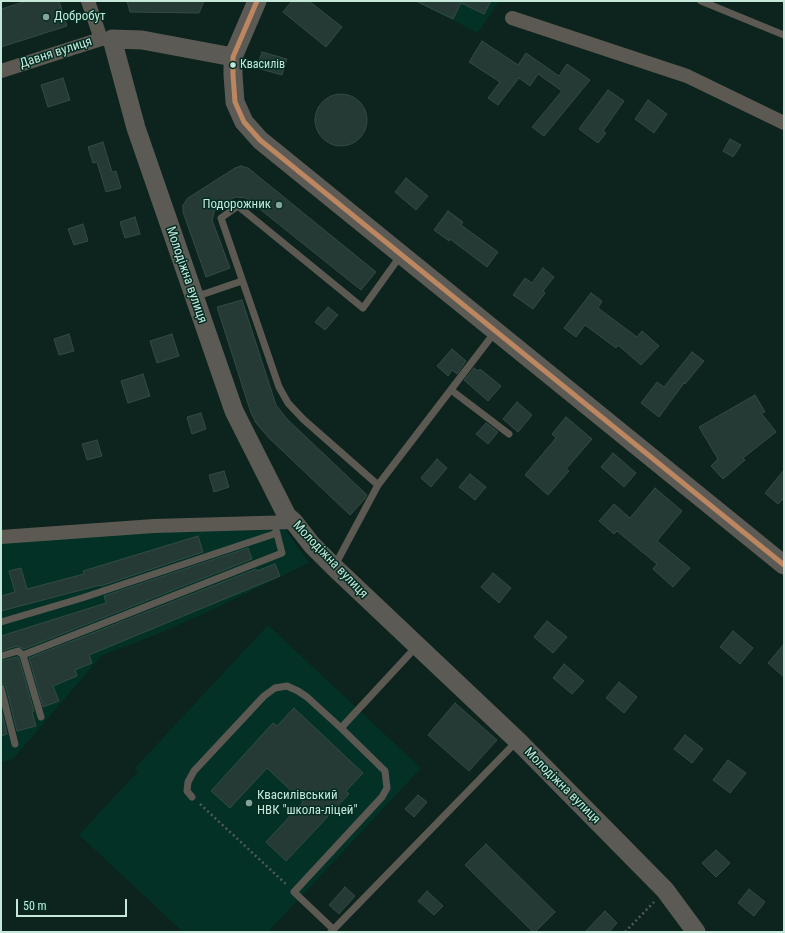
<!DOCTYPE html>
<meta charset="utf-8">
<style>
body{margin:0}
#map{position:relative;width:785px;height:933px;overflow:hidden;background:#0d231d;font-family:"Roboto Condensed",sans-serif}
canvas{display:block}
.frame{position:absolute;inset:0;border:2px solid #c5e8db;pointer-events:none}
.scale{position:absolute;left:16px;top:899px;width:111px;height:18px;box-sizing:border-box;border:2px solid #c5e8db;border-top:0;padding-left:5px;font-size:12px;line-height:14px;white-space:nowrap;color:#c5e8db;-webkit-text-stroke:3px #032d22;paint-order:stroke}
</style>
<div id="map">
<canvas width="785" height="933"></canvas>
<div class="frame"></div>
<div class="scale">50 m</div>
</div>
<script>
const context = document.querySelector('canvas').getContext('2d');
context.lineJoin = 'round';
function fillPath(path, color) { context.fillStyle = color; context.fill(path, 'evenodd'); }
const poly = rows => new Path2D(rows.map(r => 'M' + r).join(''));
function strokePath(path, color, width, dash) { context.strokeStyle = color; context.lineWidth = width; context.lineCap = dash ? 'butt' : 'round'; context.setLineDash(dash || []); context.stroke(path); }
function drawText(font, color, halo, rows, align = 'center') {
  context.font = font + ' "Roboto Condensed",sans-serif'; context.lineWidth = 3; context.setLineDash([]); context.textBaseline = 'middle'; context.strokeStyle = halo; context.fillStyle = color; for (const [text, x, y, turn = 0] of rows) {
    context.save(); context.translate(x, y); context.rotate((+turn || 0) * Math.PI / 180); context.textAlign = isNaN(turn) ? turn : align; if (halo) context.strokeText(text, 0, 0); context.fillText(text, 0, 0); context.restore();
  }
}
const built = poly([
 [414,1,499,1,478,33],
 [280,522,309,563,216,608,165,631,101,656,13,759,1,762,1,537],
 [268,625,421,768,268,932,183,932,79,835,138,771,135,768]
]);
const building = poly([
 [27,1,59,1,67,26,1,47,1,9,27,1],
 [127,1,204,1,199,13,130,12,127,1],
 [292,1,309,1,342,27,326,47,283,12,292,1],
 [416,1,491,1,484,14,461,3,453,19,416,1],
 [482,41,518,65,526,53,559,76,567,64,590,80,544,136,532,127,562,91,538,74,530,86,519,78,498,105,488,98,500,82,469,62,482,41],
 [262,52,287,59,282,75,257,68,262,52],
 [63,78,70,100,48,107,41,85,63,78],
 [608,90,624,101,603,131,606,133,598,143,579,129,608,90],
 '315 120a26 26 0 1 1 52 0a26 26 0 1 1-52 0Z',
 [648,100,667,114,654,133,635,119,648,100],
 [730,139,741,145,733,157,723,151,730,139],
 [103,142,112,172,116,171,121,188,106,192,97,162,93,163,88,147,103,142],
 [241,166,248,168,376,272,361,290,246,198,235,197,215,210,212,220,230,268,206,277,183,212,183,205,188,198,235,168,241,166],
 [406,178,428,196,416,210,395,192,406,178],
 [448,211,463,222,461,225,498,252,487,267,450,239,449,241,434,230,448,211],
 [135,217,140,234,125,238,120,222,135,217],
 [83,224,88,241,74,245,68,229,83,224],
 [543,268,554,277,543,291,545,293,533,309,513,295,525,278,532,283,543,268],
 [591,293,602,301,598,308,637,337,642,331,659,346,641,365,618,345,616,348,585,325,576,337,564,328,591,293],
 [242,300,276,405,287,419,367,495,364,500,350,515,269,438,256,423,251,413,217,307,242,300],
 [328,307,338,315,325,330,315,322,328,307],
 [69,334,74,351,59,355,54,339,69,334],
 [172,334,179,356,157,363,150,341,172,334],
 [452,349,466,361,457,374,452,370,448,376,437,366,452,349],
 [692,352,704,361,685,384,684,383,659,417,641,403,657,382,664,387,692,352],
 [474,368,478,371,480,369,501,386,488,401,464,380,474,368],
 [143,374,150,396,128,403,121,381,143,374],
 [755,395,765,412,761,413,776,432,743,458,745,460,723,479,711,466,718,459,699,427,755,395],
 [517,402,532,415,518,432,503,419,517,402],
 [201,413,206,429,192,434,187,417,201,413],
 [566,417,592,439,566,469,569,471,548,495,525,475,556,438,552,434,566,417],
 [486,423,498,432,488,444,476,434,486,423],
 [97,440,102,456,87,460,82,444,97,440],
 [613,453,636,473,624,487,601,467,613,453],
 [437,459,447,468,431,487,421,478,437,459],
 [784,470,784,498,778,504,765,493,784,470],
 [224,471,229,487,214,492,209,475,224,471],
 [470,474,486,487,475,500,459,487,470,474],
 [655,488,682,511,657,541,690,568,673,587,653,569,657,564,617,531,614,534,599,521,614,504,630,518,655,488],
 [198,536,203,552,101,586,100,585,1,611,1,596,15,592,9,571,21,568,27,589,84,574,83,571,198,536],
 [248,548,252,559,24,649,17,646,1,651,1,636,106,603,104,596,248,548],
 [275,564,280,576,89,655,92,663,75,670,77,676,53,686,59,701,43,707,29,658,256,569,257,571,275,564],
 [493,573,511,588,499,603,481,587,493,573],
 [547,621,567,637,553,653,534,637,547,621],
 [733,631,753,648,740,664,720,647,733,631],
 [784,644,784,677,768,663,784,644],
 [17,657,19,658,34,711,32,712,36,726,17,731,6,687,4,684,1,683,1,661,17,657],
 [564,664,584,681,572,694,553,678,564,664],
 [619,682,637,697,624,713,606,698,619,682],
 [455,703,497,740,469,771,428,735,455,703],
 [294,708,363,773,346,791,349,794,286,861,266,842,303,802,267,768,230,808,211,791,273,723,277,726,294,708],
 [1,709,7,734,1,736,1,709],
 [685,735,703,749,692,763,674,749,685,735],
 [728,760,746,773,730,793,713,780,728,760],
 [418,795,427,802,414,817,405,809,418,795],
 [486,844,555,912,535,932,533,932,465,865,486,844],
 [716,850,730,863,716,877,702,863,716,850],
 [345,887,355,896,339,914,329,905,345,887],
 [749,889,765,902,754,916,738,903,749,889],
 [427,891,443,906,434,915,418,901,427,891],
 [605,911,617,923,609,932,585,932,605,911]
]);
const path = poly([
 [200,804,287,885],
 [625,932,654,902]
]);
const lane = poly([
 [701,1,784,35],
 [195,297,242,281],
 [451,390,509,434],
 [378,485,303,419,288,403,279,387,221,218,238,206,363,308,401,255],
 [334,567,378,485,495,332],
 [1,622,82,598,277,533],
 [1,656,18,651,23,655],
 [1,688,15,744],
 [41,717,23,655,282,553,274,522],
 [192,797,187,791,188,782,194,771,264,696,275,688,287,686,298,691,307,697,341,728],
 [333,929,294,892,382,797,387,788,385,771,341,728,416,647],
 [331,932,517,741]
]);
const street = poly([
 [88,1,101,39],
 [512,18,687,76,784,123],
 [1,71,101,39,112,39],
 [1,537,154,526,294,522]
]);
const secondary = poly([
 [257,1,233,57,233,75,235,102,244,122,260,140,784,565],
 [233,57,142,40,112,39,136,128,234,411,287,516,294,522,312,545,334,567,518,741,665,890,696,932]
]);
const bus1 = poly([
 [257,1,233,57,233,75,235,102,244,122,260,140,784,565]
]);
const markers = [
 [46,17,4,"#85a398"],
 [233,65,3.5,"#c5e8db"],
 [279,205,4,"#85a398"],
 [249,803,4,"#85a398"]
];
const busNames = [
 ["Квасилів",240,65]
];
const poiNames = [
 ["Добробут",54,17],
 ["Подорожник",271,205,"right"],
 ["Квасилівський",257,796],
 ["НВК \"школа-ліцей\"",257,811]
];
const streetNames = [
 ["Давня вулиця",56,53,-18],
 ["Молодіжна вулиця",186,275,71],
 ["Молодіжна вулиця",330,560,46],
 ["Молодіжна вулиця",562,786,45]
];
fillPath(built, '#033126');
fillPath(building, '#263a35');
strokePath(building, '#324b44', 1);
strokePath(path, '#545a55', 2.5, [2, 3]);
strokePath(lane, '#5c5953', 7);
strokePath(street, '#5c5953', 14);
strokePath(secondary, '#5b5a54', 19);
strokePath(bus1, '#bb8660', 5);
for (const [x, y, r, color] of markers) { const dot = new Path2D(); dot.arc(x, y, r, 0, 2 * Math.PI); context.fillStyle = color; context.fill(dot); strokePath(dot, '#032d22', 1.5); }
drawText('12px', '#c5e8db', '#032d22', busNames, 'left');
drawText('13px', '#c5e8db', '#032d22', poiNames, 'left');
drawText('13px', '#c5e8db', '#032d22', streetNames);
</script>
